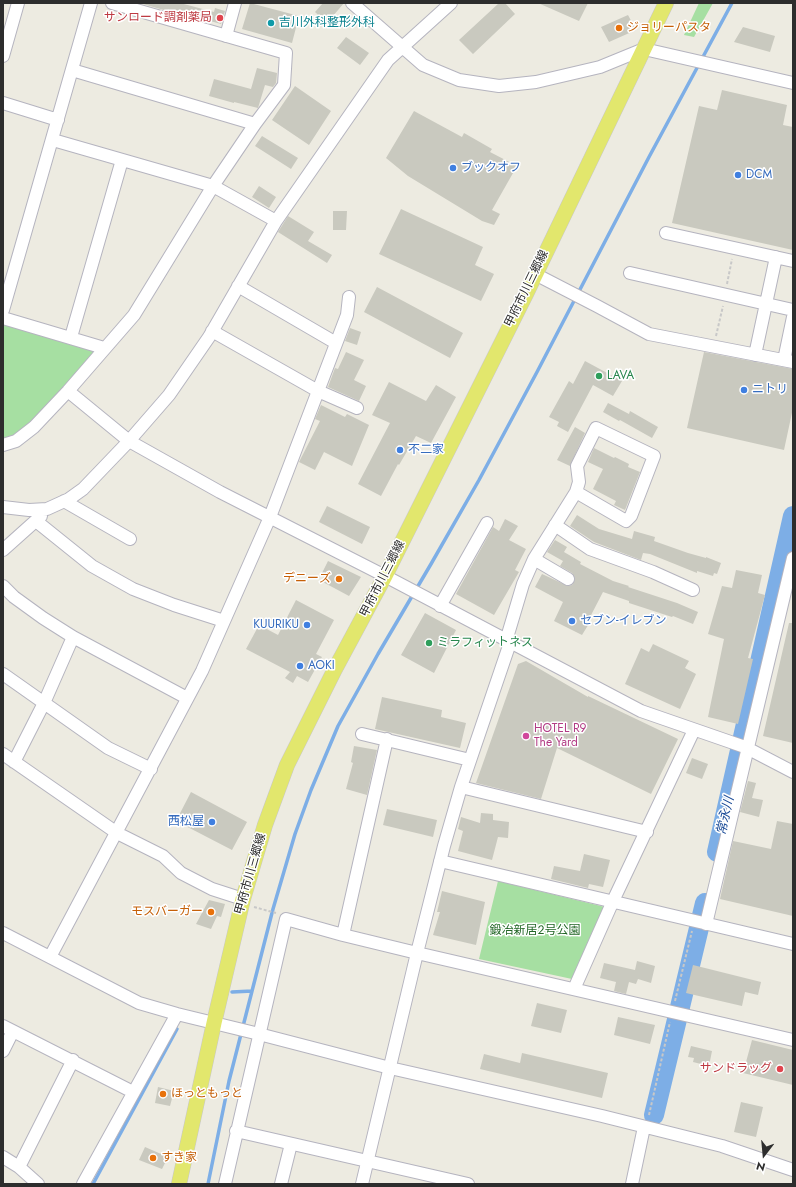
<!DOCTYPE html>
<meta charset="utf-8">
<style>
body{margin:0}
#map{position:relative;width:796px;height:1187px;overflow:hidden;background:#edebe1;font-family:Jost,sans-serif}
canvas{display:block}
.frame{position:absolute;inset:0;border:4px solid #2d2d2d;pointer-events:none}
.north{position:absolute;left:744px;top:1135px;width:40px;height:40px;-webkit-text-stroke:3px #fff;paint-order:stroke;rotate:196deg;font-size:11px;font-weight:700;line-height:16px;text-align:center;color:#2d2d2d}
.north::after{content:'';display:block;margin:auto;width:14px;height:18px;background:#2d2d2d;clip-path:polygon(50% 0,100% 100%,50% 72%,0 100%)}
</style>
<div id="map">
<canvas width="796" height="1187"></canvas>
<div class="frame"></div>
<div class="north">N</div>
</div>
<script>
const context = document.querySelector('canvas').getContext('2d');
context.lineJoin = 'round';
function fillPath(path, color) { context.fillStyle = color; context.fill(path, 'evenodd'); }
const poly = rows => new Path2D(rows.map(r => 'M' + r).join(''));
function strokePath(path, color, width, dash) { context.strokeStyle = color; context.lineWidth = width; context.lineCap = dash ? 'butt' : 'round'; context.setLineDash(dash || []); context.stroke(path); }
function drawText(font, color, halo, rows, align = 'center') {
  context.font = font + ' Jost,"Noto Sans JP",sans-serif'; context.lineWidth = 3; context.setLineDash([]); context.textBaseline = 'middle'; context.strokeStyle = halo; context.fillStyle = color; for (const [text, x, y, turn = 0] of rows) {
    context.save(); context.translate(x, y); context.rotate((+turn || 0) * Math.PI / 180); context.textAlign = isNaN(turn) ? turn : align; if (halo) context.strokeText(text, 0, 0); context.fillText(text, 0, 0); context.restore();
  }
}
const green = poly([
 [699,3,713,3,694,37,684,35],
 [3,318,104,348,68,391,3,445],
 [498,881,605,907,572,979,479,959]
]);
const stream = poly([
 [232,992,252,991],
 [93,1184,177,1029],
 [208,1184,229,1081,273,909,295,834,311,790,338,726,378,654,431,564,479,480,537,372,649,157,732,3]
]);
const river = poly([
 [717,852,793,516],
 [654,1115,705,903]
]);
const building = poly([
 [143,3,180,3,214,12,215,8,225,11,221,24,196,17,195,19,143,4],
 [250,3,299,16,292,43,242,29],
 [323,3,344,3,327,23,315,12],
 [499,3,505,3,515,14,473,54,459,40],
 [538,3,588,3,579,21],
 [628,15,636,30,609,42,601,27],
 [743,27,775,36,770,52,734,42],
 [346,37,369,53,360,65,337,48],
 [257,68,277,73,276,83,273,87,265,85,258,108,234,102,234,103,209,96,214,79,251,89],
 [295,86,331,111,309,145,272,120],
 [722,90,787,105,783,125,793,127,793,250,672,223,699,106,717,110],
 [414,111,462,137,464,133,492,149,490,152,517,166,492,210,500,214,494,225,482,221,408,176,386,158],
 [262,136,298,158,291,169,255,146],
 [259,186,276,197,269,208,252,197],
 [401,209,483,247,475,265,494,274,481,301,379,254],
 [333,211,347,211,346,230,333,230],
 [288,216,314,232,308,241,332,255,327,263,278,232],
 [377,287,463,333,450,358,364,312],
 [350,328,361,332,357,345,345,341],
 [346,352,364,360,354,380,366,386,359,401,328,387,335,368,338,369],
 [704,352,793,369,793,408,784,450,687,428],
 [585,361,622,381,613,396,593,385,568,432,557,426,559,422,549,417,569,381,573,384],
 [389,382,426,401,436,385,456,397,431,443,416,436,399,465,398,464,381,496,358,484,390,423,372,415],
 [608,403,629,414,630,411,658,427,652,438,620,420,619,421,603,412],
 [321,405,345,417,347,414,369,425,352,466,324,452,315,470,299,462,320,421,315,419],
 [575,427,585,433,570,466,557,460],
 [594,448,614,458,615,457,629,464,628,467,640,472,625,510,614,505,616,501,593,489,603,469,588,462],
 [327,506,370,527,362,544,319,522],
 [577,515,599,529,632,539,634,531,655,537,654,541,688,553,706,558,706,557,721,563,717,574,714,573,713,576,697,571,697,573,650,554,643,553,641,560,594,542,570,526],
 [505,519,518,526,509,540,526,549,515,570,519,572,494,615,456,594,493,527,499,531],
 [555,540,567,547,564,552,581,562,580,564,613,581,629,586,628,587,677,603,698,612,693,624,673,616,672,617,629,603,629,601,603,592,588,621,590,622,582,635,554,621,563,602,535,587,542,574,568,586,572,585,575,579,572,573,560,566,563,561,547,552],
 [328,561,361,577,349,596,321,581,324,576,321,575],
 [736,570,762,575,758,593,765,595,748,658,753,659,738,724,708,717,724,639,708,634,722,586,732,588],
 [296,600,334,620,316,654,322,657,308,682,297,676,293,683,285,678,290,672,246,649,259,625,278,635],
 [425,613,456,630,434,673,401,655],
 [789,623,793,623,793,743,763,736],
 [653,644,689,661,685,668,696,674,680,709,625,684,641,648,649,652],
 [526,661,588,697,588,696,678,739,651,794,557,748,541,799,476,783,518,664],
 [382,697,442,710,441,717,466,723,460,748,375,729],
 [354,746,377,750,367,795,346,789,353,763,351,762],
 [692,758,708,764,702,779,686,773],
 [748,781,756,783,752,798,763,800,759,817,740,812],
 [191,792,247,822,232,850,176,821],
 [387,809,437,820,433,837,383,825],
 [481,813,493,814,493,820,509,822,508,838,498,837,492,860,458,851,463,831,458,829,461,817,480,823],
 [777,821,793,824,793,916,720,899,733,841,771,849],
 [584,854,610,860,603,887,589,884,588,888,551,879,554,866,580,871],
 [442,891,485,902,476,945,433,935,440,912,437,912],
 [209,900,225,904,221,917,217,916,211,929,196,924],
 [637,961,655,966,651,983,638,979,636,984,629,982,626,994,614,991,616,982,600,978,604,963,635,970],
 [693,965,761,982,758,995,745,992,742,1006,686,993],
 [537,1003,567,1010,561,1033,531,1026],
 [618,1017,655,1025,650,1044,614,1035],
 [752,1040,793,1050,793,1085,743,1073],
 [691,1046,712,1051,709,1066,693,1062,694,1058,688,1057],
 [522,1053,608,1073,602,1098,480,1069,484,1054,520,1063],
 [158,1087,174,1091,170,1106,155,1103],
 [741,1102,763,1107,756,1137,734,1132],
 [145,1147,168,1157,162,1169,139,1160]
]);
const path = poly([
 [727,284,732,259],
 [716,336,723,306],
 [254,907,276,913],
 [675,1001,692,931],
 [649,1115,670,1022]
]);
const minor = poly([
 [352,3,423,65,459,80,499,86,536,82,600,67,644,49,793,83],
 [226,36,235,3],
 [3,56,18,3],
 [72,70,255,124],
 [3,103,58,120],
 [53,140,213,186,276,221],
 [666,233,793,261],
 [630,273,793,310],
 [535,274,597,306,649,334,793,362],
 [238,286,336,343],
 [3,310,91,3],
 [3,318,104,348],
 [212,331,318,391,357,408],
 [71,337,122,160],
 [755,355,776,257],
 [784,360,793,317],
 [68,391,129,441,220,492,385,576,641,711,745,747,793,772],
 [3,445,16,441,34,427,68,391,134,315,213,186,255,124,284,85,286,53,112,3],
 [64,501,130,539],
 [3,507,29,510,47,509,69,499,83,489,129,441,169,395,209,337,276,221,388,60,451,3],
 [36,521,92,566,133,589,174,605,224,621],
 [555,525,590,549,653,572,693,590],
 [3,550,41,516],
 [534,559,568,579],
 [3,586,14,597,43,618,73,637,187,698],
 [440,606,487,523],
 [506,641,523,584,534,559,576,492,626,521,631,516,654,456,596,428,577,466,579,482,576,492],
 [3,674,108,748,151,769],
 [362,734,470,760],
 [3,754,117,833,163,856,181,873,212,889,243,899],
 [14,762,44,703,73,637],
 [461,787,647,832],
 [440,861,793,944],
 [706,924,793,558],
 [3,933,139,1003,177,1014,255,1033,390,1068,602,1116,722,1146,793,1170],
 [343,935,387,739],
 [50,957,202,671,270,517,347,315,349,297],
 [574,989,613,901,694,730],
 [3,1026,133,1092],
 [3,1051,13,1031],
 [236,1131,468,1184],
 [3,1157,19,1167,38,1184],
 [19,1167,73,1060],
 [83,1184,177,1014],
 [225,1184,286,919,343,935,417,953,793,1040],
 [281,1184,291,1144],
 [362,1184,417,953,444,846,461,787,510,643],
 [632,1184,644,1127]
]);
const major = poly([
 [179,1184,214,1023,243,899,265,825,287,765,335,669,385,576,526,294,666,3]
]);
const markers = [
 [220,18,4,"#e0444e"],
 [271,23,4,"#0f9aa8"],
 [619,28,4,"#e8710a"],
 [453,168,4,"#3f7fe0"],
 [738,175,4,"#3f7fe0"],
 [599,376,4,"#2e9e5b"],
 [744,390,4,"#3f7fe0"],
 [400,450,4,"#3f7fe0"],
 [339,579,4,"#e8710a"],
 [572,621,4,"#3f7fe0"],
 [307,625,4,"#3f7fe0"],
 [429,643,4,"#2e9e5b"],
 [300,666,4,"#3f7fe0"],
 [526,736,4,"#d1479c"],
 [212,822,4,"#3f7fe0"],
 [211,912,4,"#e8710a"],
 [780,1069,4,"#e0444e"],
 [163,1094,4,"#e8710a"],
 [153,1158,4,"#e8710a"]
];
const healthNames = [
 ["サンロード調剤薬局",212,18],
 ["サンドラッグ",772,1069]
];
const cultureNames = [
 ["吉川外科整形外科",279,23]
];
const foodNames = [
 ["ジョリーパスタ",627,28],
 ["デニーズ",331,579,"right"],
 ["モスバーガー",203,912,"right"],
 ["ほっともっと",171,1094],
 ["すき家",161,1158]
];
const shopNames = [
 ["ブックオフ",461,168],
 ["DCM",746,175],
 ["ニトリ",752,390],
 ["不二家",408,450],
 ["セブン-イレブン",580,621],
 ["KUURIKU",299,625,"right"],
 ["AOKI",308,666],
 ["西松屋",204,822,"right"]
];
const streetNames = [
 ["甲府市川三郷線",527,289,-64],
 ["甲府市川三郷線",383,579,-63],
 ["甲府市川三郷線",251,874,-74]
];
const leisureNames = [
 ["LAVA",607,376],
 ["ミラフィットネス",437,643]
];
const hotelNames = [
 ["HOTEL R9",534,729],
 ["The Yard",534,743]
];
const parkNames = [
 ["鍛冶新居２号公園",535,931]
];
const waterNames = [
 ["常永川",726,816,-77]
];
fillPath(green, '#a6dfa2');
strokePath(stream, '#7daee6', 3.5);
strokePath(river, '#7daee6', 20);
fillPath(building, '#c9c9bf');
strokePath(minor, '#b5b4bf', 14);
strokePath(major, '#c8c8c8', 16);
strokePath(path, '#c8c8c8', 2, [3, 2]);
strokePath(minor, '#fff', 12);
strokePath(major, '#e2e76d', 15);
for (const [x, y, r, color] of markers) { const dot = new Path2D(); dot.arc(x, y, r, 0, 2 * Math.PI); context.fillStyle = color; context.fill(dot); strokePath(dot, '#fff', 1.5); }
drawText('12px', '#be3a42', '#fff', healthNames, 'right');
drawText('12px', '#0d838f', '#fff', cultureNames, 'left');
drawText('12px', '#c56008', '#fff', foodNames, 'left');
drawText('12px', '#366cbe', '#fff', shopNames, 'left');
drawText('12px', '#2d2d2d', '#fff', streetNames);
drawText('12px', '#27864d', '#fff', leisureNames, 'left');
drawText('12px', '#b23c85', '#fff', hotelNames, 'left');
drawText('12px', '#216625', '#fff', parkNames);
drawText('italic 13px', '#184996', '#fff', waterNames);
</script>
